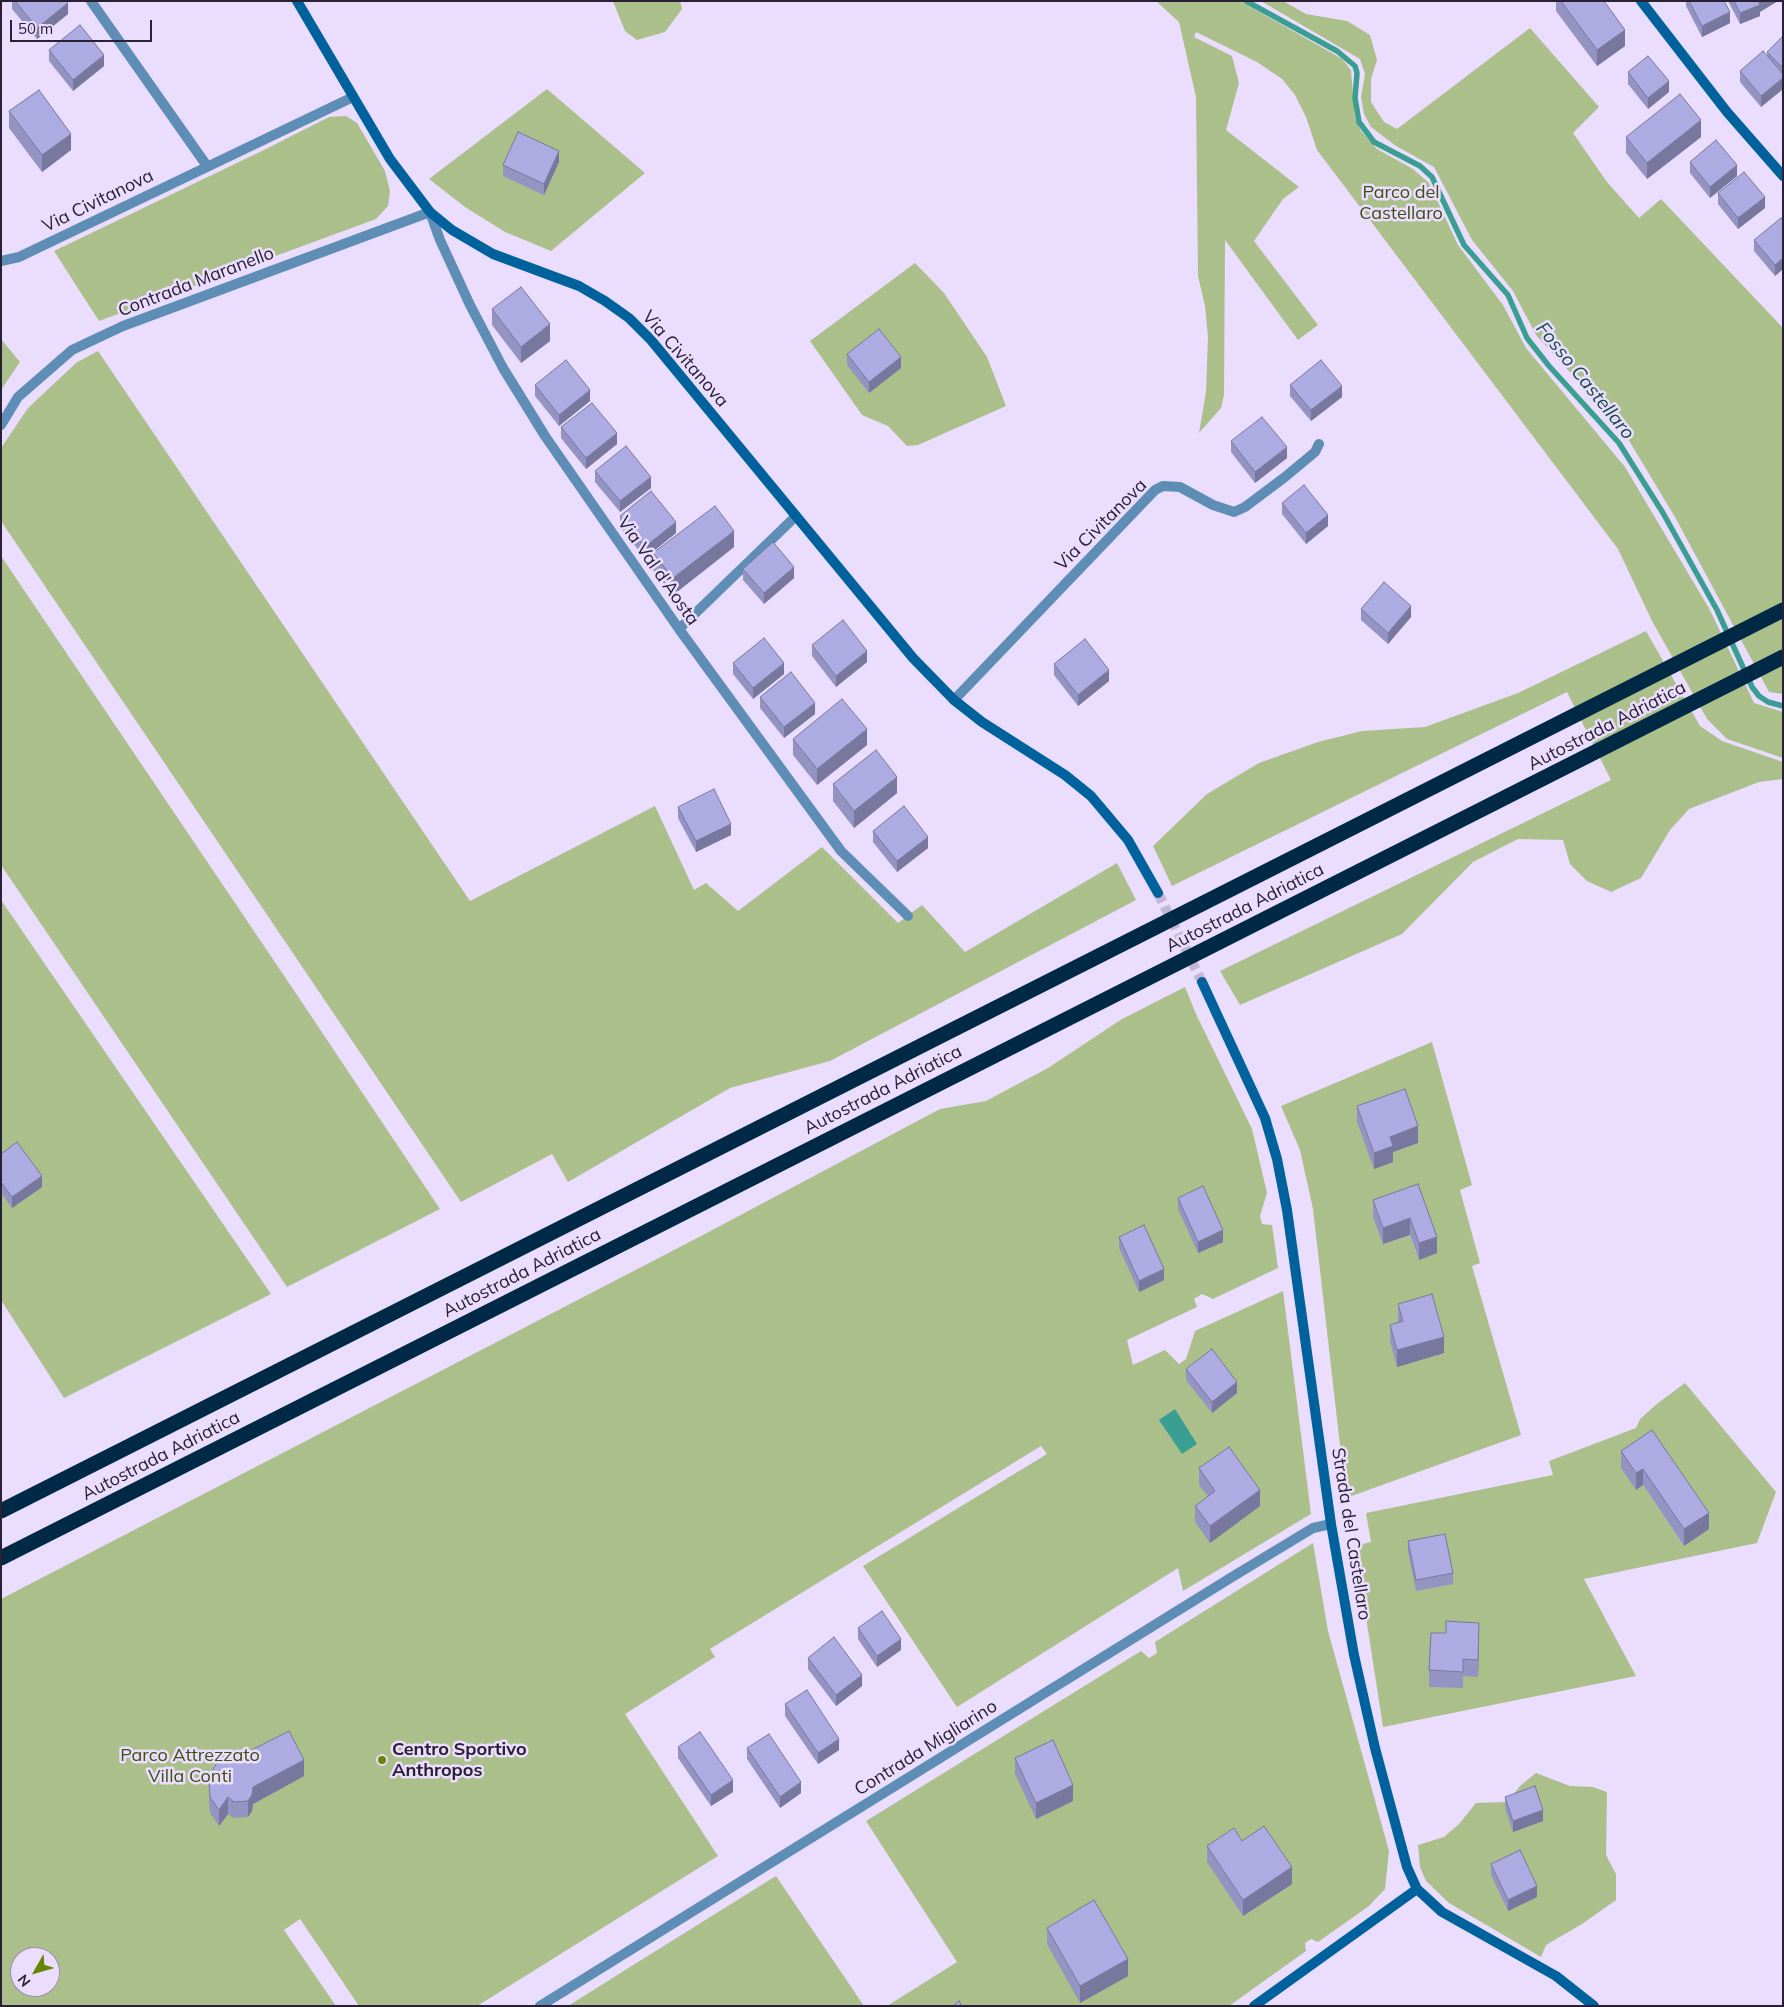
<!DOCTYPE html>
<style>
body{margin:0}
#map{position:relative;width:1784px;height:2007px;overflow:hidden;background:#ebddfe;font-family:Mulish,sans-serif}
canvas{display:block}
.frame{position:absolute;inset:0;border:2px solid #292034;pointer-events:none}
.north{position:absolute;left:10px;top:1947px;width:50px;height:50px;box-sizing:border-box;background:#ebddfe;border:1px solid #9d91ad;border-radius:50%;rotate:232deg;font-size:14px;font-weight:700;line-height:20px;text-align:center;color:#292034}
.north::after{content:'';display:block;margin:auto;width:18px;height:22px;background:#668702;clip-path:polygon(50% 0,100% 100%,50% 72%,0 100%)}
.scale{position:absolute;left:10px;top:20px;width:142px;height:22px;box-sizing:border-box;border:2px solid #292034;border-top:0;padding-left:6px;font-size:15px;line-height:18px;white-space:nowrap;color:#292034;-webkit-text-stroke:4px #ebddfe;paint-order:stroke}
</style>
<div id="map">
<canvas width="1784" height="2007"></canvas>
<div class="frame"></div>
<div class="north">N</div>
<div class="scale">50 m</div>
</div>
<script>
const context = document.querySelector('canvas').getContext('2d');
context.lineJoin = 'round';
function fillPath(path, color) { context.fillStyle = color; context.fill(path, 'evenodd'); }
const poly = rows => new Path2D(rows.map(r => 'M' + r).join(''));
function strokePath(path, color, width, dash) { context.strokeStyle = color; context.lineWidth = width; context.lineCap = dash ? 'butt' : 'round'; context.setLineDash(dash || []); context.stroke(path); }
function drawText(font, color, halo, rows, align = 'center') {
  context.font = font + ' Mulish,sans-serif'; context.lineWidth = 5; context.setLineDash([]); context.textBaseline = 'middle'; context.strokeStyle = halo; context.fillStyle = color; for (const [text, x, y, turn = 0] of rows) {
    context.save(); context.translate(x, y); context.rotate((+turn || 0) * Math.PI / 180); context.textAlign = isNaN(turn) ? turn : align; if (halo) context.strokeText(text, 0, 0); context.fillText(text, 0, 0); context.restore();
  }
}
const green = poly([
 [613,1,680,1,682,9,665,32,637,40,625,31],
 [1156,1,1240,1,1330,52,1342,59,1351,70,1355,118,1361,131,1377,149,1413,169,1429,183,1458,245,1503,305,1526,348,1625,467,1710,610,1754,703,1783,712,1783,758,1727,739,1707,719,1652,621,1618,549,1317,150,1306,117,1295,95,1282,79,1257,62,1196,32,1194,37,1232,56,1239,83,1226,130,1299,187,1283,199,1254,241,1318,325,1298,340,1225,240,1224,395,1221,408,1199,433,1206,392,1208,337,1205,306,1198,276,1196,97,1179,22],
 [1261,1,1283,1,1306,14,1347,21,1370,35,1377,60,1371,79,1371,102,1384,122,1397,129,1530,28,1599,107,1573,133,1607,182,1639,218,1661,199,1783,328,1783,694,1769,692,1675,517,1622,429,1536,335,1513,291,1472,240,1434,167,1396,146,1371,127,1364,114,1361,97,1365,74,1360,59],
 [547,89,645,173,551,251,505,232,465,207,429,179],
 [346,116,357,123,385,171,390,191,388,206,376,219,99,321,54,251,266,149,329,117],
 [915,263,944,293,987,357,1006,406,918,445,907,446,888,426,862,415,810,341],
 [1,339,20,362,1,390],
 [98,351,470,901,655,806,694,890,706,883,738,911,822,847,898,923,922,905,965,952,1117,863,1136,900,830,1061,730,1088,568,1182,552,1154,461,1202,1,521,1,448,28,408,76,363],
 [1,556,291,986,440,1209,287,1287,1,865],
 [1646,631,1700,726,1722,741,1783,762,1783,779,1759,782,1689,809,1670,830,1641,878,1611,892,1587,881,1570,864,1563,840,1518,839,1473,862,1402,934,1240,1005,1220,971,1611,780,1567,692,1172,886,1153,846,1207,794,1259,763,1318,742,1362,731,1425,727,1518,693],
 [1,900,271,1294,64,1398,1,1300],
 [1185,987,1196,1014,1252,1129,1267,1193,1260,1216,1262,1224,1272,1225,1278,1268,1213,1299,1202,1294,1194,1299,1197,1307,1127,1340,1133,1365,1165,1350,1179,1364,1186,1359,1195,1331,1283,1291,1311,1514,1183,1591,1178,1568,957,1707,863,1566,1047,1454,1041,1446,710,1649,715,1657,625,1714,718,1856,477,2006,359,2006,300,1919,284,1930,336,2006,1,2006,1,1599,703,1235,940,1109,986,1101,1048,1068,1122,1019],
 [20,1957,50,1957,50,1987,20,1987],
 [1432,1042,1472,1185,1460,1190,1480,1263,1472,1266,1521,1435,1346,1498,1313,1209,1300,1150,1281,1106],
 [1418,1201,1419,1260,1410,1235,1383,1244],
 [1685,1383,1776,1492,1757,1543,1584,1579,1636,1676,1383,1727,1355,1546,1371,1542,1366,1513,1553,1475,1549,1461,1636,1428,1640,1419,1658,1403],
 [1652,1447,1684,1546,1643,1485,1636,1489],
 [1313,1543,1328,1631,1389,1851,1385,1889,1369,1906,1318,1942,1311,1939,1305,1943,1306,1951,1229,2006,887,2006,957,1962,866,1821,1141,1651,1149,1658,1157,1653,1155,1642],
 [1536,1773,1570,1786,1593,1787,1607,1792,1606,1855,1616,1874,1616,1900,1582,1924,1546,1945,1541,1957,1449,1903,1426,1881,1420,1867,1418,1845,1444,1837,1459,1824,1476,1803,1507,1802,1520,1786],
 [776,1876,864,2006,568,2006,638,1962]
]);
const water = poly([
 [1175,1409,1197,1444,1182,1454,1159,1420]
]);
const stream = poly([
 [1246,1,1337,51,1355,66,1357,73,1355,98,1359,122,1374,142,1420,166,1432,177,1464,245,1508,295,1527,338,1549,366,1619,443,1663,513,1717,610,1752,687,1759,696,1768,702,1783,706]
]);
const secondaryTunnel = poly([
 [1158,893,1202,982]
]);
const street = poly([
 [91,1,207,166],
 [1,261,19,257,353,97],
 [1,425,18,397,72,350,123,326,430,212,440,240,470,305,503,368,545,436,679,629,841,851,908,916],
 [679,629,796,516],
 [954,700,1155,490,1163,486,1180,487,1213,505,1234,512,1245,507,1285,477,1315,452,1319,444],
 [540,2006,1232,1577,1313,1528,1331,1524]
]);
const secondary = poly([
 [297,1,390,159,430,212,452,230,493,254,579,286,605,301,629,318,651,340,913,658,954,700,982,722,1065,775,1091,796,1128,840,1158,893],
 [1641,1,1727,112,1783,176],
 [1202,982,1265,1118,1277,1159,1287,1210,1331,1524,1354,1655,1375,1748,1407,1867,1417,1889,1442,1912,1556,1976,1594,2006],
 [1254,2006,1417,1889]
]);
const highway = poly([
 [1,1511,1783,610],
 [1,1558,1783,657]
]);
const wall = poly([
 [12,1,66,1,68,14,37,39,12,9],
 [1556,1,1604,1,1625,46,1597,66,1556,11],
 [1686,1,1724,1,1730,23,1702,37,1686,6],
 [1728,1,1778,1,1760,11,1760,16,1740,24],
 [1783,36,1783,89,1761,107,1740,82,1740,71,1767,56,1767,52],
 [49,50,104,66,73,91,49,61],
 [1628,72,1669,92,1648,109,1628,84],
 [9,111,71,150,42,172,9,128],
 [1626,137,1701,137,1647,179,1626,153],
 [559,162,544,195,503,176,503,165],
 [1690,162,1737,176,1710,198,1690,173],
 [1718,193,1765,208,1738,229,1718,204],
 [1783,221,1783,269,1775,276,1754,251,1754,240],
 [492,309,550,341,521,363,492,325],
 [847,354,901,368,869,393,847,365],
 [535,385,590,401,559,426,535,396],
 [1290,385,1342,397,1311,421,1290,396],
 [561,427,617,444,586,469,561,438],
 [1231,441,1287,458,1255,483,1231,452],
 [595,471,651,488,620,512,595,482],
 [1282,503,1328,526,1306,544,1282,514],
 [620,516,676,533,645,558,620,527],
 [734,547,673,595,653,570,653,553],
 [743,569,794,578,764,604,743,580],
 [1361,609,1411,617,1388,644,1361,620],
 [812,645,867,662,836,687,812,656],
 [733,663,784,674,753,699,733,674],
 [1054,664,1109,681,1078,706,1054,675],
 [760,697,815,714,784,738,760,708],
 [793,739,867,745,817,785,793,755],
 [833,784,897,793,854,828,833,801],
 [678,807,731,835,696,852,678,818],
 [873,831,928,848,897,872,873,842],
 [1357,1106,1418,1143,1393,1152,1393,1162,1374,1169,1357,1122],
 [1,1154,42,1187,12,1208,1,1193],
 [1418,1184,1437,1253,1419,1260,1410,1235,1383,1244,1373,1217,1373,1200],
 [1178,1198,1223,1242,1198,1253,1178,1209],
 [1119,1237,1164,1280,1139,1292,1119,1248],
 [1398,1304,1444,1353,1397,1367,1390,1341,1390,1325,1398,1322],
 [1186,1369,1237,1393,1212,1413,1186,1380],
 [1652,1430,1709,1529,1684,1546,1643,1485,1636,1490,1621,1468,1621,1451],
 [1199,1468,1260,1506,1210,1543,1195,1522,1195,1506,1208,1496,1199,1485],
 [1408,1541,1453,1573,1453,1584,1416,1591,1408,1552],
 [858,1628,901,1650,877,1667,858,1639],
 [1479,1639,1478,1677,1463,1676,1463,1688,1429,1687,1429,1670],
 [808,1658,862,1686,836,1706,808,1669],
 [785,1704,839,1750,818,1764,785,1716],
 [678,1747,733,1792,711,1806,678,1758],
 [747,1748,801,1793,780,1808,747,1759],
 [1015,1758,1073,1801,1036,1819,1015,1774],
 [232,1760,304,1776,253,1804,252,1811,248,1817,234,1818,228,1814,219,1826,210,1813,209,1800,209,1784],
 [1505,1797,1543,1821,1513,1832,1505,1808],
 [1242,1841,1292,1884,1243,1916,1207,1862,1207,1846],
 [1491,1864,1537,1897,1508,1911,1491,1875],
 [1047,1928,1128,1976,1080,2003,1047,1944]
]);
const shadedWall = poly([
 [1760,1,1778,1,1760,12],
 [68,3,68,14,37,39,37,28],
 [1760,5,1760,16,1740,24,1740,13],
 [1730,12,1730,23,1702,37,1702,26],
 [1625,30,1625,46,1597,66,1597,50],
 [104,55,104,66,73,91,73,80],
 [1783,78,1783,89,1761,107,1761,96],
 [1669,81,1669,92,1648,109,1648,98],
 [1701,120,1701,137,1647,179,1647,163],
 [71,134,71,150,42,172,42,155],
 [559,151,559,162,544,195,544,184],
 [1737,165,1737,176,1710,198,1710,187],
 [1765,197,1765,208,1738,229,1738,218],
 [1783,258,1783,269,1775,276,1775,265],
 [550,324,550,341,521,363,521,347],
 [901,357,901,368,869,393,869,382],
 [1342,386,1342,397,1311,421,1311,410],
 [590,390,590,401,559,426,559,415],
 [617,433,617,444,586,469,586,458],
 [1287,447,1287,458,1255,483,1255,472],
 [651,477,651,488,620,512,620,501],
 [1328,515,1328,526,1306,544,1306,533],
 [676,522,676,533,645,558,645,547],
 [734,531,734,547,673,595,673,578],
 [794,567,794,578,764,604,764,593],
 [1411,606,1411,617,1388,644,1388,633],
 [867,651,867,662,836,687,836,676],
 [784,663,784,674,753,699,753,688],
 [1109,670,1109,681,1078,706,1078,695],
 [815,703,815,714,784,738,784,727],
 [867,729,867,745,817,785,817,769],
 [897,777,897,793,854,828,854,811],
 [731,824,731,835,696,852,696,841],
 [928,837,928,848,897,872,897,861],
 [1418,1126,1418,1143,1393,1152,1393,1162,1374,1169,1374,1153,1390,1137],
 [42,1176,42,1187,12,1208,12,1197],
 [1410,1218,1410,1235,1383,1244,1383,1228],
 [1223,1230,1223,1242,1198,1253,1198,1242],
 [1437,1237,1437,1253,1419,1260,1419,1243],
 [1164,1269,1164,1280,1139,1292,1139,1281],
 [1444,1337,1444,1353,1397,1367,1397,1350],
 [1237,1382,1237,1393,1212,1413,1212,1402],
 [1643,1469,1643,1485,1636,1490,1636,1473],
 [1260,1490,1260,1506,1210,1543,1210,1526],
 [1709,1513,1709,1529,1684,1546,1684,1529],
 [1479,1623,1479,1639,1478,1677,1478,1660],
 [901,1639,901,1650,877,1667,877,1656],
 [862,1675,862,1686,836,1706,836,1695],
 [839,1739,839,1750,818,1764,818,1753],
 [304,1760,304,1776,253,1804,252,1811,248,1817,248,1801,253,1787],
 [733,1780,733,1792,711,1806,711,1795],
 [801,1782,801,1793,780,1808,780,1797],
 [1073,1785,1073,1801,1036,1819,1036,1803],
 [228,1797,228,1814,219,1826,219,1810],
 [1543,1810,1543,1821,1513,1832,1513,1821],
 [1292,1867,1292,1884,1243,1916,1243,1900],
 [1537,1886,1537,1897,1508,1911,1508,1900],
 [1128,1959,1128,1976,1080,2003,1080,1986]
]);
const building = poly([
 [15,1,66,1,68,3,37,28,15,1],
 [1561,1,1604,1,1625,30,1597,50,1561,1],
 [1689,1,1724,1,1730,12,1702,26,1689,1],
 [1734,1,1758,1,1760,5,1740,13,1734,1],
 [80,25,104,55,73,80,49,50,80,25],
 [1783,36,1783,68,1767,52,1783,36],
 [1763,51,1783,74,1783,78,1761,96,1740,71,1763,51],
 [1648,56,1669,81,1648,98,1628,72,1648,56],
 [39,90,71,134,42,155,9,111,39,90],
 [1680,94,1701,120,1647,163,1626,137,1680,94],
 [518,132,559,151,544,184,503,165,518,132],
 [1716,140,1737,165,1710,187,1690,162,1716,140],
 [1744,172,1765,197,1738,218,1718,193,1744,172],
 [1781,218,1783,221,1783,258,1775,265,1754,240,1781,218],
 [521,287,550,324,521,347,492,309,521,287],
 [879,329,901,357,869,382,847,354,879,329],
 [566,360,590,390,559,415,535,385,566,360],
 [1321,360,1342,386,1311,410,1290,385,1321,360],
 [592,403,617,433,586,458,561,427,592,403],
 [1262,417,1287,447,1255,472,1231,441,1262,417],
 [626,446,651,477,620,501,595,471,626,446],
 [1304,485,1328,515,1306,533,1282,503,1304,485],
 [651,491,676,522,645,547,620,516,651,491],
 [715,506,734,531,673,578,653,553,715,506],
 [773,542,794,567,764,593,743,569,773,542],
 [1384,582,1411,606,1388,633,1361,609,1384,582],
 [843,620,867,651,836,676,812,645,843,620],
 [764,638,784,663,753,688,733,663,764,638],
 [1085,639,1109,670,1078,695,1054,664,1085,639],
 [791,672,815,703,784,727,760,697,791,672],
 [842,699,867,729,817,769,793,739,842,699],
 [876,750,897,777,854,811,833,784,876,750],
 [714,789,731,824,696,841,678,807,714,789],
 [904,806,928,837,897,861,873,831,904,806],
 [1405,1089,1418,1126,1390,1137,1393,1146,1374,1153,1357,1106,1405,1089],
 [17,1142,42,1176,12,1197,1,1182,1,1154,17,1142],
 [1418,1184,1437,1237,1419,1243,1410,1218,1383,1228,1373,1200,1418,1184],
 [1203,1186,1223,1230,1198,1242,1178,1198,1203,1186],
 [1144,1225,1164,1269,1139,1281,1119,1237,1144,1225],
 [1432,1294,1444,1337,1397,1350,1390,1325,1403,1321,1398,1304,1432,1294],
 [1212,1349,1237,1382,1212,1402,1186,1369,1212,1349],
 [1652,1430,1709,1513,1684,1529,1643,1469,1636,1473,1621,1451,1652,1430],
 [1229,1447,1260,1490,1210,1526,1195,1506,1215,1491,1199,1468,1229,1447],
 [1445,1534,1453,1573,1416,1580,1408,1541,1445,1534],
 [882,1611,901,1639,877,1656,858,1628,882,1611],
 [1446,1621,1479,1623,1478,1660,1463,1659,1463,1672,1429,1670,1431,1633,1446,1633,1446,1621],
 [834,1637,862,1675,836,1695,808,1658,834,1637],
 [807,1690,839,1739,818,1753,785,1704,807,1690],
 [289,1731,304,1760,253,1787,252,1795,248,1801,234,1802,228,1797,219,1810,210,1797,209,1784,212,1771,220,1758,228,1753,232,1760,289,1731],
 [700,1732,733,1780,711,1795,678,1747,700,1732],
 [769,1734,801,1782,780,1797,747,1748,769,1734],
 [1053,1740,1073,1785,1036,1803,1015,1758,1053,1740],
 [1535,1786,1543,1810,1513,1821,1505,1797,1535,1786],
 [1264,1826,1292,1867,1243,1900,1207,1846,1234,1828,1242,1841,1264,1826],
 [1520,1850,1537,1886,1508,1900,1491,1864,1520,1850],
 [1094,1900,1128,1959,1080,1986,1047,1928,1094,1900],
 [959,2001,962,2006,953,2006,959,2001]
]);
const markers = [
 [382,1760,5,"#668702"]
];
const parkNames = [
 ["Parco del",1401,193],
 ["Castellaro",1401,214],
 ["Parco Attrezzato",190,1756],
 ["Villa Conti",190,1777]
];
const streetNames = [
 ["Via Civitanova",98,201,-26],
 ["Contrada Maranello",196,282,-21],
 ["Via Civitanova",685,359,49],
 ["Via Civitanova",1101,525,-45],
 ["Via Val d'Aosta",658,571,55],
 ["Autostrada Adriatica",1607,726,-27],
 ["Autostrada Adriatica",1245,908,-27],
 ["Autostrada Adriatica",883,1090,-27],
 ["Autostrada Adriatica",522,1273,-27],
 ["Autostrada Adriatica",161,1456,-27],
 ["Strada del Castellaro",1351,1534,81],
 ["Contrada Migliarino",926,1748,-32]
];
const poiNames = [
 ["Centro Sportivo",392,1750],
 ["Anthropos",392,1771]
];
const waterNames = [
 ["Fosso Castellaro",1585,381,51]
];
fillPath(green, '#abbf8b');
fillPath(water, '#3a9e93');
strokePath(stream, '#3a9e93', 5.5);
strokePath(secondaryTunnel, '#c4b7d6', 10, [10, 5]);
strokePath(street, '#5e8eb5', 10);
strokePath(secondary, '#00629c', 10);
strokePath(highway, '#002946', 15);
fillPath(wall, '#9494c2');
fillPath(shadedWall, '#78789e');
fillPath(building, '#acace2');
strokePath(building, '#78789e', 1);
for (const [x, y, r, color] of markers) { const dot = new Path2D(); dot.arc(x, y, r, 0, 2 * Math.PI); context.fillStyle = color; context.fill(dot); strokePath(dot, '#ebddfe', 2); }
drawText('18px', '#3c4e10', '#ebddfe', parkNames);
drawText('18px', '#292034', '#ebddfe', streetNames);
drawText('bold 18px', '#292034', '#ebddfe', poiNames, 'left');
drawText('italic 19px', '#134c46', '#ebddfe', waterNames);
</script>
